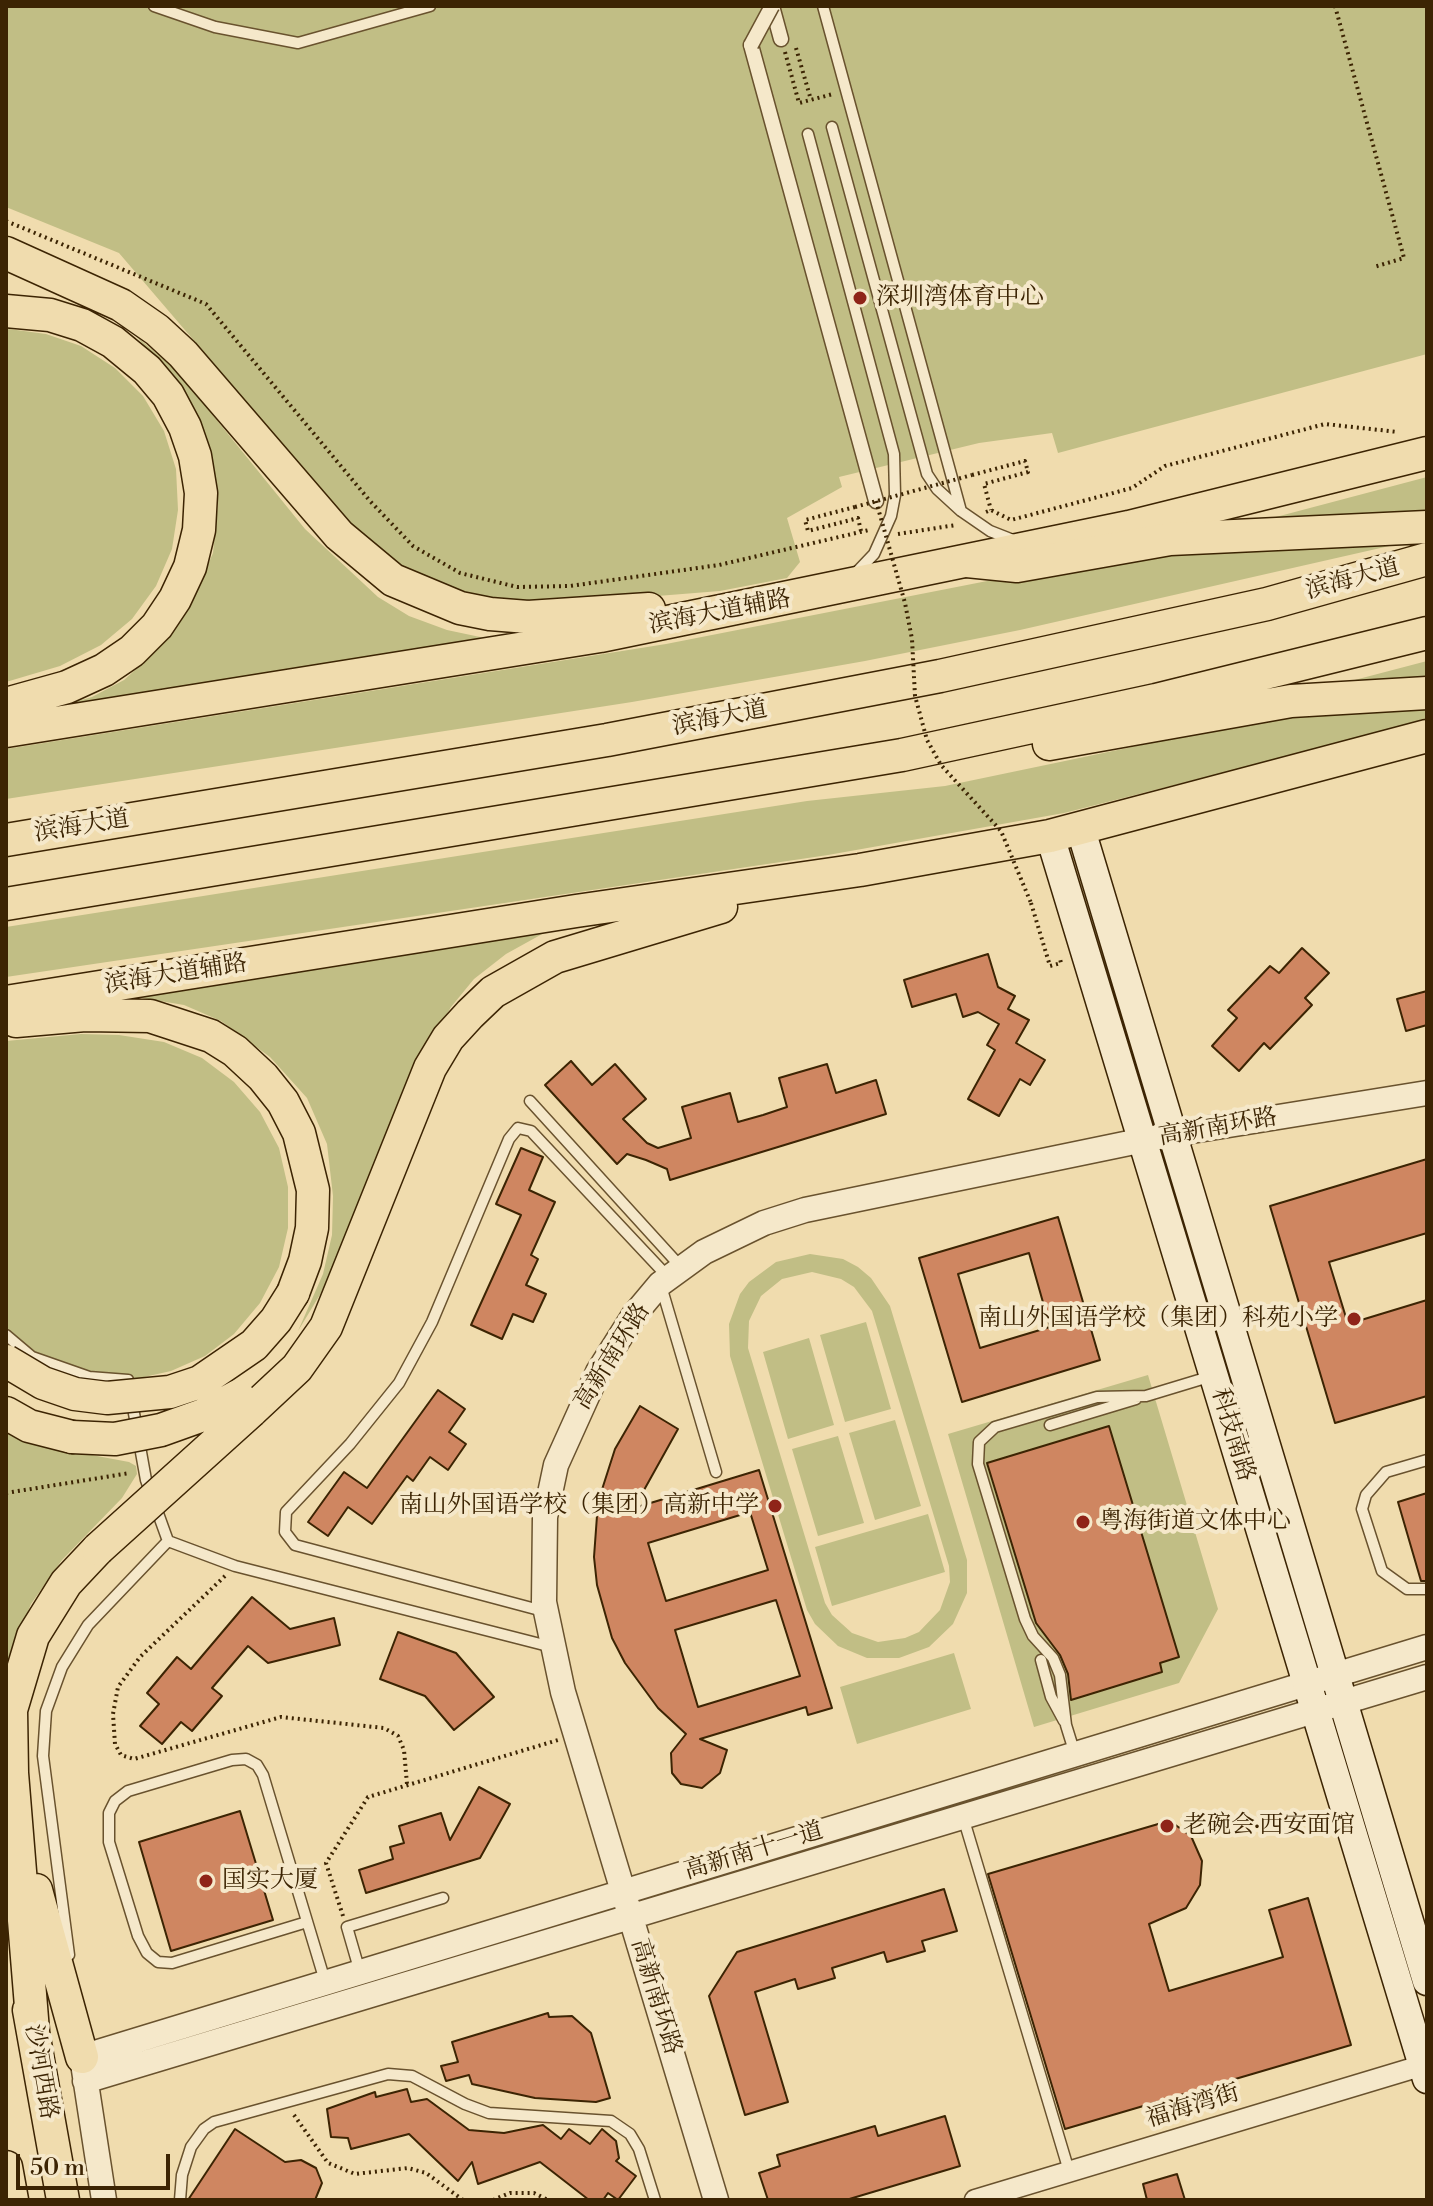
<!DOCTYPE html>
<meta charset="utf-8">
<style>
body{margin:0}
#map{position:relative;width:1433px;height:2206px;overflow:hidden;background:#f0dcae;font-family:"Libre Bodoni",serif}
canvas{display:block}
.frame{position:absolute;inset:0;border:8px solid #3c2403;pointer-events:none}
.scale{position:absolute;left:16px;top:2154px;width:154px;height:36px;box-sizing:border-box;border:4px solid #3c2403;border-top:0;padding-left:10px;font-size:24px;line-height:28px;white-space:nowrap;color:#3c2403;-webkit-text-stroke:6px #f5e8ca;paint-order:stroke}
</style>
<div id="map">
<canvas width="1433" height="2206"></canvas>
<div class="frame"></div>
<div class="scale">50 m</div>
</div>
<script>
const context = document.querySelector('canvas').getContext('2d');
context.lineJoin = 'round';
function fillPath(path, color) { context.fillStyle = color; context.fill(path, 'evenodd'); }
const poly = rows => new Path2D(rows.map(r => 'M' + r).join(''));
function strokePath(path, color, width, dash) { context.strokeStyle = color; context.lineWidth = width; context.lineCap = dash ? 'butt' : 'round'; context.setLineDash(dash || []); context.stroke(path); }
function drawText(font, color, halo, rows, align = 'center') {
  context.font = font + ' "Libre Bodoni","Noto Serif SC",serif'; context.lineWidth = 8; context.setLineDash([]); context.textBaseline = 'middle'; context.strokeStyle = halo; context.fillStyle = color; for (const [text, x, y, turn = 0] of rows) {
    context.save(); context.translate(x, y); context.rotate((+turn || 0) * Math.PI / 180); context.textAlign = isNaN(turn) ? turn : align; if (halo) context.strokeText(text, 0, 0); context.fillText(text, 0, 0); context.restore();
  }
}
const green = poly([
 [6,6,1427,6,1427,354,1058,453,1052,433,979,443,839,477,842,487,787,518,800,562,787,578,720,591,557,604,462,599,392,562,356,530,119,253,6,207],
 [9,329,46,334,81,346,115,368,143,396,164,431,176,469,178,510,172,549,156,586,132,619,101,645,60,666,6,682,6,330],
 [135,335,177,371,305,529,378,597,409,616,447,630,499,641,41,712,92,697,124,680,154,653,191,604,213,553,218,503,209,452,175,381],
 [1427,477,1427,511,1257,522],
 [1420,539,1020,630,865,661,632,702,6,799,6,749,666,644,1130,553],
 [1427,661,1427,680,1347,682],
 [1427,708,1427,721,1064,813,828,855,6,977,6,927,807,801,945,786,1295,713],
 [553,928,506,954,474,979,451,1007,402,1093,327,1283,298,1331,323,1274,332,1235,333,1196,327,1144,307,1098,270,1057,221,1021,184,1005,124,995],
 [81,1034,119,1035,164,1042,202,1058,234,1082,260,1112,279,1148,288,1187,288,1228,279,1267,260,1303,234,1334,205,1356,171,1371,135,1379,98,1379,62,1371,6,1340,6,1041],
 [810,1254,843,1259,858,1267,871,1278,890,1306,967,1560,967,1593,953,1624,929,1647,899,1658,867,1658,838,1646,815,1624,807,1610,730,1356,729,1324,740,1294,749,1282,776,1262],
 [812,1272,841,1279,854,1287,872,1311,949,1566,950,1582,940,1610,919,1632,905,1638,878,1642,852,1633,832,1615,825,1603,748,1348,749,1321,761,1296,782,1279],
 [866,1322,891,1409,845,1422,820,1335],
 [809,1338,834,1425,788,1439,763,1352],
 [1148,1375,1218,1609,1179,1683,1034,1727,948,1434],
 [895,1420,921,1506,875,1520,849,1433],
 [6,1431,49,1447,129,1462,136,1466,137,1474,122,1498,62,1560,31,1604,6,1667],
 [838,1436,864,1523,818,1536,792,1449],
 [928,1514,945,1572,832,1606,815,1547],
 [954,1653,971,1709,857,1744,840,1687]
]);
const building = poly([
 [1302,948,1329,973,1305,998,1312,1005,1270,1049,1264,1043,1239,1071,1212,1046,1237,1018,1228,1010,1270,966,1279,973,1302,948],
 [988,954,998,987,1015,996,1008,1009,1029,1020,1016,1043,1045,1060,1030,1085,1020,1079,999,1116,968,1099,995,1050,987,1045,999,1024,978,1012,963,1017,956,994,912,1007,904,980,988,954],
 [1427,991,1427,1025,1406,1031,1397,999,1427,991],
 [571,1061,592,1085,615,1064,646,1099,623,1119,647,1143,658,1148,691,1138,682,1107,730,1093,738,1122,763,1115,787,1107,779,1078,827,1064,836,1093,876,1080,886,1114,670,1180,667,1169,646,1160,627,1154,617,1164,545,1085,571,1061],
 [521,1148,543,1157,529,1190,555,1202,531,1255,538,1259,526,1285,546,1294,533,1322,513,1314,502,1339,471,1325,521,1215,496,1204,521,1148],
 [1427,1159,1427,1233,1329,1262,1348,1324,1427,1300,1427,1396,1335,1423,1270,1206,1427,1159],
 [1058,1217,1100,1360,962,1402,919,1258,1058,1217],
 [1029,1253,1050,1327,980,1348,958,1274,1029,1253],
 [438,1390,465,1409,449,1432,466,1444,448,1470,430,1457,413,1481,407,1476,372,1524,348,1507,328,1536,308,1522,344,1472,367,1488,438,1390],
 [640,1406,678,1429,634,1508,759,1470,832,1708,808,1715,806,1707,700,1739,727,1750,720,1773,702,1788,681,1784,672,1773,671,1753,686,1734,658,1708,625,1663,612,1638,597,1585,594,1557,598,1502,615,1449,640,1406],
 [750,1512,768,1570,666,1601,648,1543,750,1512],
 [776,1600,800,1676,698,1707,675,1630,776,1600],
 [1109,1426,1179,1657,1160,1663,1162,1672,1071,1700,1068,1674,1060,1655,1036,1623,987,1463,1109,1426],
 [1427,1493,1427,1581,1421,1581,1398,1502,1427,1493],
 [252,1597,290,1629,334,1618,340,1645,268,1663,248,1646,212,1688,222,1696,192,1731,181,1722,162,1744,140,1726,159,1704,147,1693,177,1657,191,1669,252,1597],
 [398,1632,456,1653,494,1697,454,1730,425,1696,380,1679,398,1632],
 [479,1787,510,1804,480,1858,366,1893,359,1870,393,1859,390,1847,404,1843,399,1826,441,1813,450,1840,479,1787],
 [240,1811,273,1920,171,1951,139,1842,240,1811],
 [1165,1822,1174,1824,1191,1836,1202,1861,1200,1885,1186,1908,1149,1924,1169,1991,1283,1957,1269,1910,1308,1898,1351,2045,1065,2129,988,1874,1165,1822],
 [944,1889,957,1931,922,1941,925,1951,887,1962,884,1952,832,1968,835,1978,798,1989,795,1979,755,1992,788,2102,745,2115,709,1996,737,1952,944,1889],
 [548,2013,549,2017,572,2016,591,2033,610,2098,596,2102,535,2098,472,2084,469,2075,446,2081,441,2066,458,2062,452,2042,548,2013],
 [407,2089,411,2102,427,2099,469,2130,504,2133,543,2125,561,2139,569,2129,590,2144,602,2129,616,2141,619,2158,616,2161,636,2176,618,2200,608,2193,603,2200,589,2200,540,2162,478,2184,472,2162,458,2181,409,2134,351,2149,348,2138,331,2137,327,2109,375,2092,376,2097,407,2089],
 [945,2116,960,2166,846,2200,768,2200,759,2173,780,2166,777,2155,875,2126,878,2136,945,2116],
 [235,2129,285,2162,301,2160,316,2168,322,2183,315,2200,188,2200,235,2129],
 [1177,2174,1185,2200,1147,2200,1143,2184,1177,2174]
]);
const path = poly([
 [1335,6,1404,258,1374,267],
 [796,48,811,100],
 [785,52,799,103,833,94],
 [6,221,206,304,370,501,413,546,460,573,517,587,570,586,719,565,869,530],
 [972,475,1025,461,1028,472,984,484,991,510],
 [855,507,805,520,808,531,858,518,861,531],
 [986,512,991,510,1011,520,1132,488,1165,466,1325,424,1398,432],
 [898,534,956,525],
 [1031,903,1050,966,1061,963,1060,959],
 [6,1493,130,1473],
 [225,1576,140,1657,118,1687,113,1714,115,1744,121,1755,134,1759,281,1717,384,1728,398,1736,404,1750,407,1784],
 [343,1916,326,1863,368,1797,558,1740],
 [294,2115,328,2163,355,2174,408,2168,426,2173,463,2200],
 [493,2200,510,2193,534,2193,548,2200]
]);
const service = poly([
 [154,6,215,27,298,43,430,6],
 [823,6,961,511],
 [832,127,927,474,937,489,961,511,990,531,1013,540],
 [808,134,894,454,895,495,891,516,874,554,854,575],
 [530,1101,681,1267],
 [661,1286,716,1472],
 [6,1335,32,1357,89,1377,128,1380,146,1480,168,1541,235,1566,552,1647],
 [1050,1425,1136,1399],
 [1427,1460,1386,1472,1366,1495,1362,1509,1382,1571,1407,1589,1427,1589],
 [543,1611,295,1545,285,1532,286,1512,350,1444,399,1383,432,1322,509,1139,518,1128,531,1131,668,1277],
 [1041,1660,1051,1697,1064,1721],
 [1075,1754,1066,1725,1060,1675,1053,1658,1033,1636,1025,1619,978,1464,979,1442,995,1427,1097,1397,1146,1396,1212,1376],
 [963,1817,1069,2171],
 [307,1922,172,1963,158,1962,147,1953,138,1936,109,1842,109,1813,115,1801,128,1791,232,1760,246,1759,257,1765,263,1775,325,1981],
 [69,1955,43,1756,46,1711,62,1667,88,1625,168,1541],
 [360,1972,347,1927,443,1898],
 [180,2200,182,2175,191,2147,204,2129,214,2122,388,2074,412,2076,465,2104,489,2113,611,2121,630,2134,639,2149,655,2200]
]);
const pedestrian = poly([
 [772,6,781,39],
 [751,45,876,501]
]);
const minor = poly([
 [975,2200,1427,2064]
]);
const tertiary = poly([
 [85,2081,1427,1677],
 [104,2200,82,2057,1427,1647],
 [716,2200,563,1692,544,1602,545,1517,556,1465,598,1372,634,1315,660,1284,704,1252,764,1223,805,1210,1173,1134,1427,1093]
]);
const secondary = poly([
 [1081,830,1427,1981],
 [1050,836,1427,2079]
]);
const primary = poly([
 [6,253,121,305,157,330,183,354,339,535,393,580,460,608,490,614,528,617,649,609],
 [6,311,50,315,82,325,113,342,147,370,168,395,185,427,195,456,201,493,199,530,190,567,175,599,157,626,132,651,104,670,67,687,6,704],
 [6,731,600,636,1129,527,1427,453],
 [6,1002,576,911,860,870,1050,836,1427,736],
 [16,1021,85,1015,150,1016,211,1036,235,1051,263,1077,283,1102,299,1133,313,1190,312,1228,305,1261,293,1293],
 [251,1411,297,1368,326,1327,430,1068,448,1038,470,1014,493,992,555,957,721,907],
 [6,1413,29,1426,72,1437],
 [36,1890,82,2057],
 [29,2010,63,2200],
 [33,2031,12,1773,11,1710,33,1636,66,1583,98,1549],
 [6,2167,12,2200]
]);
const trunk = poly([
 [967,561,1017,566,1170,539,1427,527],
 [1049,744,1291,701,1427,693],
 [6,840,607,740,940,676,1267,604,1427,559],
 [6,904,902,755,1156,700,1427,633]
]);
const pathBridge = poly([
 [876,501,905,603,912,639,915,696,927,740,941,765,1001,831,1031,903],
 [855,507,972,475]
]);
const pedestrianBridge = poly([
 [751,45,772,6]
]);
const primaryBridge = poly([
 [6,1361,43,1383,75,1394,107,1398,170,1392,200,1382,254,1345,276,1320,293,1293],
 [72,1437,115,1439,161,1430,203,1415,238,1396],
 [98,1549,251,1411]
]);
const markers = [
 [860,298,8,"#8f2418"],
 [1354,1319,8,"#8f2418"],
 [775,1506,8,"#8f2418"],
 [1083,1522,8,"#8f2418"],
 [1167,1826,8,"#8f2418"],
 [206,1881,8,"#8f2418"]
];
const poiNames = [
 ["深圳湾体育中心",876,298],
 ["南山外国语学校（集团）科苑小学",1338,1319,"right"],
 ["南山外国语学校（集团）高新中学",759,1506,"right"],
 ["粤海街道文体中心",1099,1522],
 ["老碗会·西安面馆",1183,1826],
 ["国实大厦",222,1881]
];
const streetNames = [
 ["滨海大道",1353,580,-15],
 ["滨海大道辅路",720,613,-11],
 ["滨海大道",720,719,-11],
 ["滨海大道",82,827,-9],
 ["滨海大道辅路",176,975,-9],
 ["高新南环路",1218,1128,-10],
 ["高新南环路",613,1357,-58],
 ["科技南路",1232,1435,73],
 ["高新南十一道",754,1852,-17],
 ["高新南环路",655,1997,73],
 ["沙河西路",40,2072,80],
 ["福海湾街",1193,2107,-17]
];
fillPath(green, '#c1be85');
fillPath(building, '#cf8661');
strokePath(building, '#3c2403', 2);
strokePath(service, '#69522e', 13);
strokePath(pedestrian, '#69522e', 17);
strokePath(minor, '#69522e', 23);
strokePath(tertiary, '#69522e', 27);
strokePath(secondary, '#3c2403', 31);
strokePath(primary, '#3c2403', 35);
strokePath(trunk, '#3c2403', 35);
strokePath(path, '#3c2403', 4, [2, 4]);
strokePath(service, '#f5e8ca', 10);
strokePath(pedestrian, '#f5e8ca', 14);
strokePath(minor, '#f5e8ca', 20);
strokePath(tertiary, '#f5e8ca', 24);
strokePath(secondary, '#f5e8ca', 28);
strokePath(primary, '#f0dcae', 32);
strokePath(trunk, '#f0dcae', 32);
strokePath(pedestrianBridge, '#69522e', 17, []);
strokePath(primaryBridge, '#3c2403', 35, []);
strokePath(pathBridge, '#3c2403', 4, [2, 4]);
strokePath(pedestrianBridge, '#f5e8ca', 14);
strokePath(primaryBridge, '#f0dcae', 32);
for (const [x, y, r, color] of markers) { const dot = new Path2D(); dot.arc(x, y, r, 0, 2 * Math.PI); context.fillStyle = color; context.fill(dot); strokePath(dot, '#f5e8ca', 3); }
drawText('24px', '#3c2403', '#f5e8ca', poiNames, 'left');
drawText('24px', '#3c2403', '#f5e8ca', streetNames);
</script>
